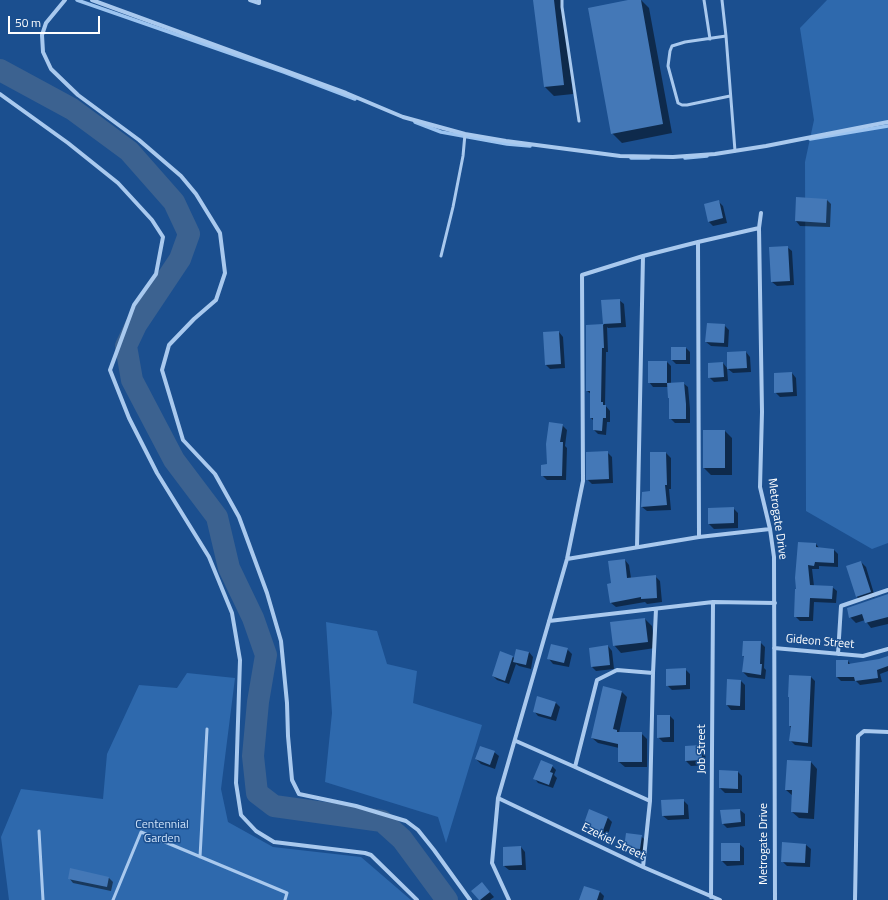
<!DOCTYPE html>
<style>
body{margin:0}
#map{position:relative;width:888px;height:900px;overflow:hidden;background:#1b4f8f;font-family:"Titillium Web",sans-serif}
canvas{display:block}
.scale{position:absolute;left:8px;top:16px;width:92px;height:18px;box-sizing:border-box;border:2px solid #fff;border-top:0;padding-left:5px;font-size:12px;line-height:14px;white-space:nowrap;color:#fff;-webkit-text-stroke:3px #1b4f8f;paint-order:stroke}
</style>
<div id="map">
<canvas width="888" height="900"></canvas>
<div class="scale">50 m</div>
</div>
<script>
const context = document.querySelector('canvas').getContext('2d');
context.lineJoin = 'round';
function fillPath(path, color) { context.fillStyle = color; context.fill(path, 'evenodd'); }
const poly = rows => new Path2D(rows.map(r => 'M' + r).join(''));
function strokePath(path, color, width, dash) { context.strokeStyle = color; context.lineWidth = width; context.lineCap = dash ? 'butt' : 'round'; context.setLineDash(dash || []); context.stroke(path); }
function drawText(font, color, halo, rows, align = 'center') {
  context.font = font + ' "Titillium Web",sans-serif'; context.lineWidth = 3; context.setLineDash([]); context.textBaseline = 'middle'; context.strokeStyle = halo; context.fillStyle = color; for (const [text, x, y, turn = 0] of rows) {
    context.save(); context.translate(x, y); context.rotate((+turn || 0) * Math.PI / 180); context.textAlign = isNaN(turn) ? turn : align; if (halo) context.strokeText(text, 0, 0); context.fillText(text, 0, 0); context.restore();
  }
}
const green = poly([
 [827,0,888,0,888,543,872,549,806,511,805,162,814,120,800,28],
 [326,622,377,631,387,664,417,671,413,703,482,725,446,843,438,817,325,782,332,713],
 [187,673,235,678,221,789,228,822,273,847,361,857,411,900,9,900,1,837,21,789,103,799,107,754,139,685,177,688]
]);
const shadow = poly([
 [534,0,562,0,573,94,554,96,545,87],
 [633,0,641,0,649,8,672,133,622,143,612,133],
 [827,200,831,204,830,227,800,226,796,221],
 [718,201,723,206,727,223,713,226,709,222],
 [787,247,792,251,794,285,777,286,772,282],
 [619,300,624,304,626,327,608,328,607,327,608,352,606,352,605,405,610,411,610,422,607,422,606,435,598,434,594,430,594,421,591,418,591,394,587,391,587,326,604,325,602,301],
 [724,325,729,330,728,347,711,346,706,342],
 [559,332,563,337,565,368,550,369,546,365],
 [686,348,690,352,690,364,676,364,672,360],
 [746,352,750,357,751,372,733,373,728,369],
 [667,362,671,366,671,384,683,383,688,387,690,409,690,423,675,423,670,418,669,387,653,387,649,382],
 [723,363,727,368,728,381,714,382,709,377],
 [792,373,796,378,797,396,780,397,775,392],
 [562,425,567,430,565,446,567,448,566,480,547,480,542,475,548,465],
 [704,431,725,431,732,438,732,475,711,475,704,468],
 [607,452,612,457,613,483,592,484,587,479],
 [666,453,671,458,671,489,669,489,671,510,647,511,642,507,651,492],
 [733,508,738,513,738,528,714,529,709,524],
 [816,544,820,549,834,550,838,554,838,567,819,566,819,569,812,569,814,586,832,587,837,591,836,603,814,602,813,621,800,621,795,616,796,590],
 [625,560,629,565,631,578,655,576,660,581,662,602,647,604,645,602,616,607,611,603],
 [861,562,866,567,875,597,861,601,857,597],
 [888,595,888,624,871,628,865,620,856,623,850,617],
 [645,619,652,626,655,648,621,653,614,645],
 [760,642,765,647,764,668,766,670,765,679,748,677,743,672,745,657,743,656],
 [608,646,612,651,614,669,596,671,592,667],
 [567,649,572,654,569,667,553,664,549,659],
 [529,652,533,657,531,669,519,666,516,664,509,684,497,680,493,676,501,653,513,657,515,659],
 [888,657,888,671,880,674,882,682,860,685,856,681,841,681,837,677,848,661,851,665,880,660],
 [685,669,690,674,690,689,672,690,667,685],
 [810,676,815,681,812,747,795,745,790,740,791,728,790,726,790,697],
 [741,681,745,685,745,710,731,710,727,705],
 [621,691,627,697,619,733,641,733,647,739,647,767,625,767,619,762,619,748,598,743,592,738],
 [555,702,560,707,556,721,538,716,534,711],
 [670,716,674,720,674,742,663,742,658,737],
 [701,746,705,750,706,765,691,766,686,761],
 [494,752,499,756,495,769,481,764,476,759],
 [811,762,817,769,814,819,799,818,792,812,793,796,786,790],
 [552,766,556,770,554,775,557,778,553,788,538,783,535,779],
 [738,772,742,776,742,793,725,793,720,788],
 [683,800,688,805,689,819,668,820,663,816],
 [740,810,745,814,745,826,727,828,723,824],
 [590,811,608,818,612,822,607,837,589,830,584,825],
 [641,836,646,841,644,854,630,852,625,847],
 [722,844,739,844,744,848,744,865,727,866,722,861],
 [783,844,806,845,811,849,810,867,787,866,782,861],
 [521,847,525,852,526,870,509,870,504,866],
 [69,878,109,878,113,882,111,891,73,883],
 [584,887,600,892,604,896,603,900,580,900],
 [486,888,494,897,490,900,480,900]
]);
const stream = poly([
 [77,0,284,72,355,99],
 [415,122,441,132,507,144,530,146],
 [810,139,888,126],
 [631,158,649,158],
 [685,158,707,156]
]);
const river = poly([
 [0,70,72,109,129,151,174,202,189,234,180,259,136,325,126,346,132,380,174,460,217,517,229,568,253,618,266,655,258,702,253,756,257,793,274,806,382,821,402,839,447,900]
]);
const building = poly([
 [533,0,554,0,564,85,544,87],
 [628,0,641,0,663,124,611,134,588,8],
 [796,197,827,199,826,223,795,221],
 [719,200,723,218,708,222,704,204],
 [788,246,790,281,771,282,769,247],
 [620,299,621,323,603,324,601,300],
 [707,323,725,324,724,343,705,342],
 [603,324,604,348,602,348,601,402,603,402,603,405,606,405,606,418,603,418,602,431,593,430,593,418,590,418,590,391,586,391,586,325],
 [559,331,561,364,545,365,543,332],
 [671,347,686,347,686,360,671,360],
 [746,351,747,368,727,369,727,352],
 [648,361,667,361,667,383,648,383],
 [723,362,724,377,708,378,708,363],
 [792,372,793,392,774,393,774,373],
 [684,382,686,404,686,419,669,419,669,398,668,398,667,383],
 [549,422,563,424,560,442,563,442,562,476,541,476,541,465,547,464,546,444],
 [703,430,725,430,725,468,703,468],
 [608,451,609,479,586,480,586,452],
 [650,452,666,452,667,485,665,485,667,505,641,507,642,492,650,491],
 [734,507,734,523,708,524,708,508],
 [798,542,816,543,816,547,834,549,834,563,815,562,814,566,808,565,810,585,833,586,832,599,810,598,809,617,794,617,795,589,796,589,795,578],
 [625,559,627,578,656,575,657,598,641,599,641,597,610,603,607,584,611,583,608,561],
 [861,561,871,592,856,597,846,566],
 [888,594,888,617,865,623,862,614,849,618,847,608],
 [645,618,648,642,613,646,610,622],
 [743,641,761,641,760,664,762,664,761,675,742,672,744,656,742,656],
 [551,644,568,648,564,663,547,659],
 [608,645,610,665,591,667,589,648],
 [516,649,529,652,526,665,513,662],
 [500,651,513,656,505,681,492,676],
 [888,656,888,666,877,670,878,678,855,681,854,677,836,677,836,660,848,660,848,664,879,659],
 [686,668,686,685,666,686,666,669],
 [789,675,811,676,808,743,789,741,791,726,789,726,789,697,788,697],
 [727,679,741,680,740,706,726,705],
 [603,686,622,691,613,729,617,730,617,732,642,732,642,762,618,762,618,744,591,738],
 [537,696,556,702,551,717,533,712],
 [657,715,670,715,670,737,657,738],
 [701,745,702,760,685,761,685,746],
 [480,746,495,751,490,765,475,759],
 [541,760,553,765,550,772,553,773,549,785,533,779],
 [787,760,811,761,808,813,791,812,792,790,785,790],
 [719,770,738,771,738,789,719,788],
 [684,799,684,815,662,816,661,800],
 [589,809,608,817,602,833,583,826],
 [740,809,741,822,722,824,720,810],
 [626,833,642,835,640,849,624,848],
 [782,842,806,844,805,863,781,862],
 [721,843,740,843,740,861,721,861],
 [521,846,522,865,503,866,503,847],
 [70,868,109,877,107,887,68,879],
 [482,882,490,892,480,900,479,900,471,891],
 [584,886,600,891,597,900,579,900]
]);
const lane = poly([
 [562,0,562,7,579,121],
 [704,0,710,39],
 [722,0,726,36,735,151],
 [726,36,685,42,672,46,670,51,668,66,678,103,682,105,687,105,730,96],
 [441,256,453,207,463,156,465,134],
 [39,831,43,900],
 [200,857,207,729],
 [113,900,141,832,287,893,285,900]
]);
const street = poly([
 [65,0,46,23,42,35,43,52,51,69,78,95,139,140,181,176,196,194,220,233,225,273,216,300,194,319,169,345,162,370,183,440,215,474,239,517,267,593,281,641,287,703,288,736,292,780,299,794,356,806,406,821,418,830,434,850,470,900],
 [92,0,346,93,403,117,465,134,506,141,620,156,673,157,715,154,766,146,888,122],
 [250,0,259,3,259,0],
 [0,94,68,143,118,183,152,220,163,237,156,274,134,305,110,370,129,418,157,473,209,557,232,613,240,660,236,783,241,815,256,831,274,842,365,853,371,855,417,900],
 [761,213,759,228,762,412,760,487,770,529,774,557,775,900],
 [698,242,699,537],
 [637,547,643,256],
 [567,559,699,537,770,529],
 [549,621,713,602,775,603],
 [774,648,863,656,888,649],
 [838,654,841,606,888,590],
 [516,741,575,767,650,801],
 [575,767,597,680,617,670,653,673],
 [498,798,643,867,720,900],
 [643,867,650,801,653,673,656,609],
 [711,897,713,602],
 [509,900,492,863,498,798,567,559,583,481,582,275,643,256,698,242,759,228],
 [855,900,858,736,864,731,888,732]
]);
const streetNames = [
 ["Metrogate Drive",777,519,82],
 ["Gideon Street",820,642,5],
 ["Job Street",702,749,-90],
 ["Ezekiel Street",613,842,26],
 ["Metrogate Drive",764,844,-90]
];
const parkNames = [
 ["Centennial",162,825],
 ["Garden",162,839]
];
fillPath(green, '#2e69ad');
fillPath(shadow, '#0007');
strokePath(stream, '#9cc4f0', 3.5);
strokePath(river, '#3c6290', 22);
fillPath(building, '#4478b7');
strokePath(lane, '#a9c9ee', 3);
strokePath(street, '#a9c9ee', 4);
drawText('12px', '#fff', '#1b4f8f', streetNames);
drawText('12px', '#cfe3fa', '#1b4f8f', parkNames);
</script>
